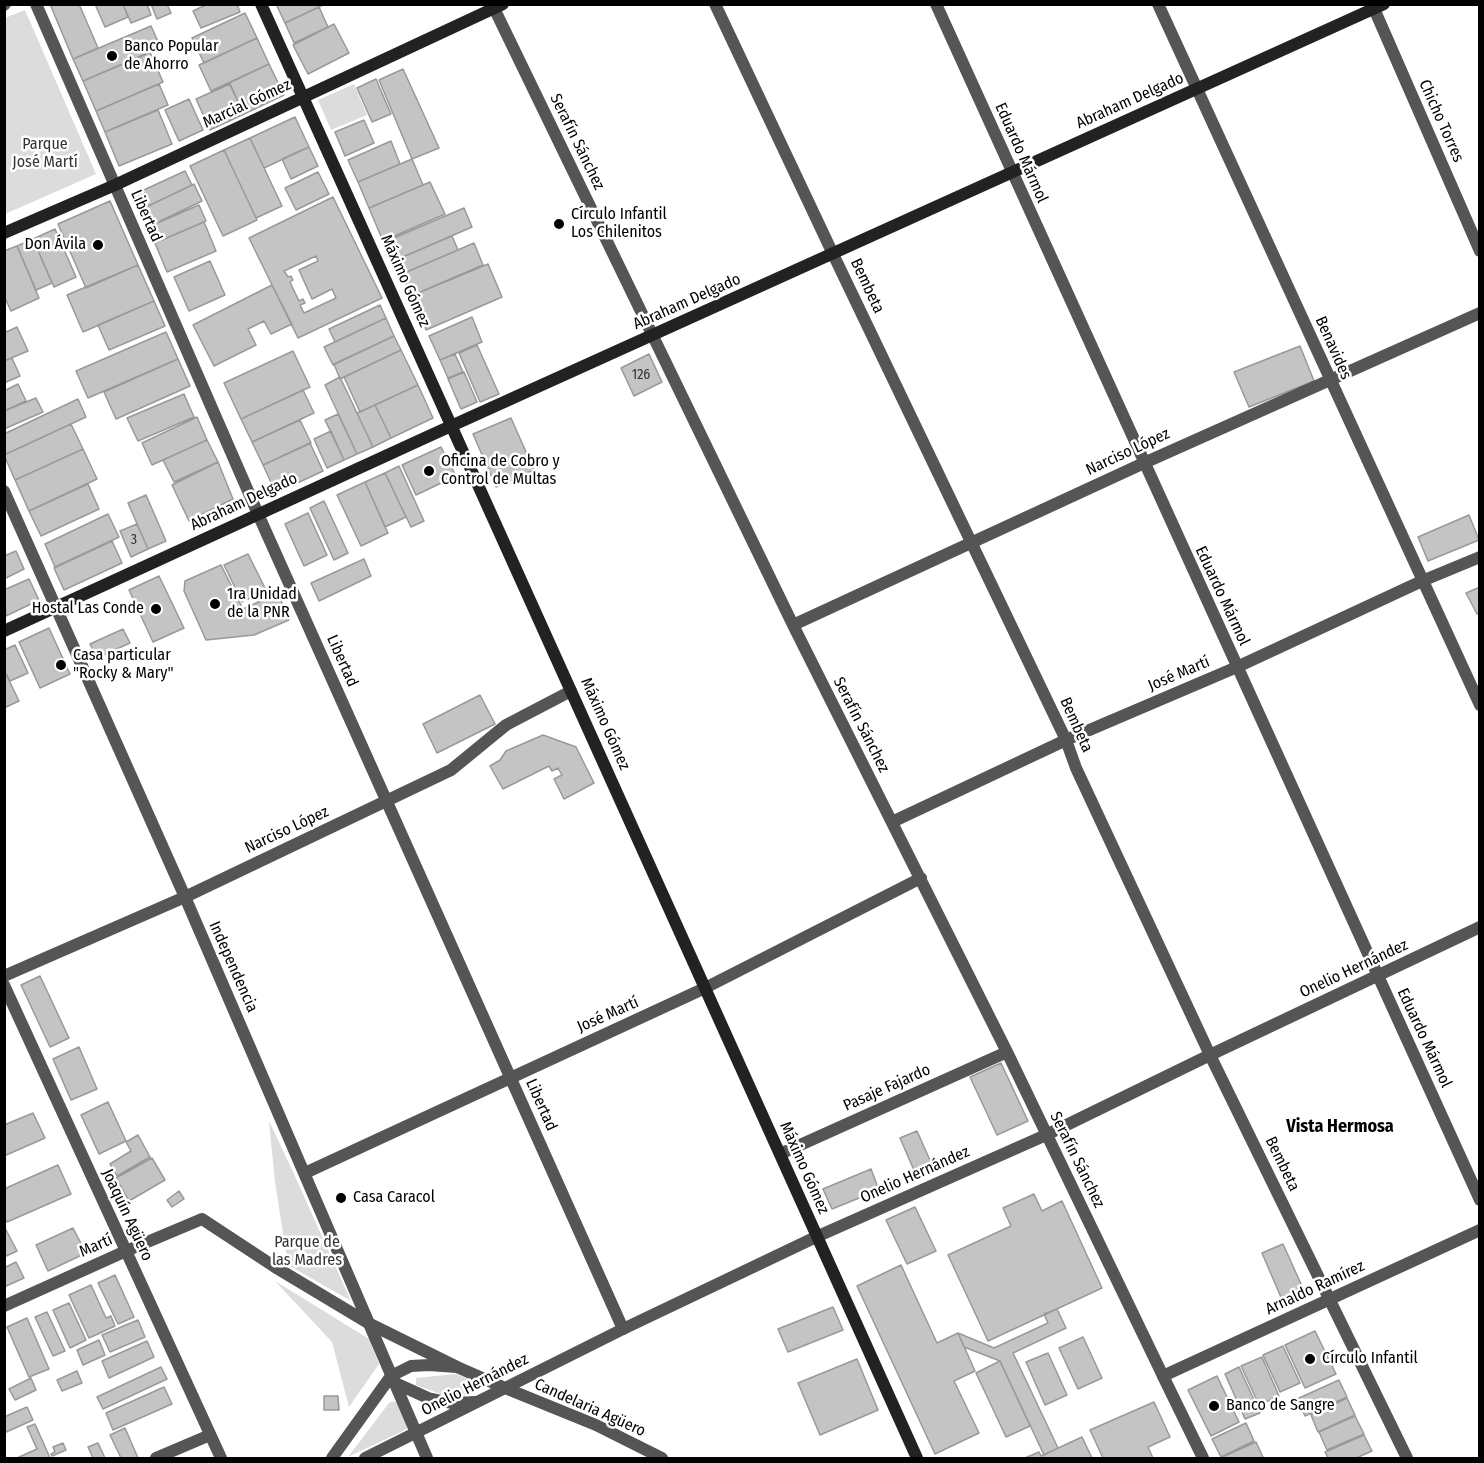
<!DOCTYPE html>
<meta charset="utf-8">
<style>
body{margin:0}
#map{position:relative;width:1484px;height:1463px;overflow:hidden;background:#fff;font-family:"Fira Sans Condensed",sans-serif}
canvas{display:block}
.frame{position:absolute;inset:0;border:6px solid #000;pointer-events:none}
</style>
<div id="map">
<canvas width="1484" height="1463"></canvas>
<div class="frame"></div>
</div>
<script>
const context = document.querySelector('canvas').getContext('2d');
context.lineJoin = 'round';
function fillPath(path, color) { context.fillStyle = color; context.fill(path, 'evenodd'); }
const poly = rows => new Path2D(rows.map(r => 'M' + r).join(''));
function strokePath(path, color, width, dash) { context.strokeStyle = color; context.lineWidth = width; context.lineCap = dash ? 'butt' : 'round'; context.setLineDash(dash || []); context.stroke(path); }
function drawText(font, color, halo, rows, align = 'center') {
  context.font = font + ' "Fira Sans Condensed",sans-serif'; context.lineWidth = 5; context.setLineDash([]); context.textBaseline = 'middle'; context.strokeStyle = halo; context.fillStyle = color; for (const [text, x, y, turn = 0] of rows) {
    context.save(); context.translate(x, y); context.rotate((+turn || 0) * Math.PI / 180); context.textAlign = isNaN(turn) ? turn : align; if (halo) context.strokeText(text, 0, 0); context.fillText(text, 0, 0); context.restore();
  }
}
const green = poly([
 [25,10,96,174,5,214,5,18],
 [354,84,367,115,331,130,318,100],
 [269,1121,294,1174,351,1301,288,1265,275,1182],
 [275,1281,369,1339,379,1364,349,1407,332,1342],
 [456,1374,487,1386,465,1395,446,1396,416,1385,416,1378],
 [393,1401,398,1403,408,1424,407,1429,348,1457,389,1403]
]);
const building = poly([
 [50,4,79,4,98,48,73,59,50,4],
 [95,4,123,4,128,17,105,27,95,4],
 [123,4,147,4,151,15,131,23,123,4],
 [151,4,167,4,171,13,157,19,151,4],
 [208,4,237,4,240,12,201,28,193,11,208,4],
 [276,4,320,4,321,6,285,23,276,4],
 [319,7,328,27,294,43,285,23,319,7],
 [245,13,257,38,204,63,192,38,245,13],
 [334,24,349,53,308,74,293,45,334,24],
 [151,26,161,48,83,81,73,59,151,26],
 [257,38,269,64,211,91,199,65,257,38],
 [150,52,163,82,96,111,83,81,150,52],
 [269,64,284,95,244,114,229,83,269,64],
 [403,69,439,148,412,159,379,80,403,69],
 [376,79,391,114,372,122,357,88,376,79],
 [159,84,168,105,105,132,96,111,159,84],
 [230,84,244,114,210,130,196,99,230,84],
 [189,99,203,130,179,141,165,110,189,99],
 [158,110,172,144,119,166,105,132,158,110],
 [295,117,309,147,264,168,250,138,295,117],
 [364,120,374,143,345,156,335,132,364,120],
 [250,138,282,206,256,218,224,150,250,138],
 [391,141,400,164,358,182,348,160,391,141],
 [309,147,318,166,291,179,282,159,309,147],
 [224,150,257,220,223,236,190,166,224,150],
 [412,159,423,185,369,208,358,182,412,159],
 [185,171,192,185,140,210,133,195,185,171],
 [318,172,329,194,296,210,285,188,318,172],
 [430,182,445,214,383,241,369,208,430,182],
 [194,184,202,201,148,227,140,210,194,184],
 [333,197,382,298,298,338,249,238,333,197],
 [316,256,318,261,299,270,312,299,332,289,336,298,304,313,300,305,305,303,303,299,299,301,290,282,293,280,291,276,288,277,284,271,316,256],
 [110,201,138,265,86,288,58,224,110,201],
 [199,205,206,221,155,243,148,227,199,205],
 [464,208,472,227,396,260,387,241,464,208],
 [204,222,216,251,167,272,155,243,204,222],
 [55,229,76,277,54,287,33,239,55,229],
 [452,236,458,250,402,274,396,260,452,236],
 [33,239,52,283,36,290,17,246,33,239],
 [474,243,483,265,411,296,402,274,474,243],
 [17,246,39,298,11,311,4,296,4,251,17,246],
 [210,261,225,295,189,311,174,277,210,261],
 [488,264,502,297,426,330,411,296,488,264],
 [138,265,154,301,83,332,67,295,138,265],
 [272,285,292,324,271,334,264,321,248,329,256,345,214,366,193,325,272,285],
 [154,301,165,326,109,350,98,325,154,301],
 [380,305,386,318,335,342,329,329,380,305],
 [472,317,482,342,440,360,429,336,472,317],
 [386,318,394,336,333,365,324,347,386,318],
 [17,327,28,351,4,361,4,333,17,327],
 [166,332,178,359,88,398,76,371,166,332],
 [394,336,401,350,340,379,334,364,394,336],
 [477,345,499,394,480,402,459,353,477,345],
 [1300,346,1314,381,1249,407,1234,372,1300,346],
 [401,350,418,385,360,412,344,377,401,350],
 [293,351,310,387,241,419,224,383,293,351],
 [455,354,463,372,448,378,440,360,455,354],
 [649,354,662,382,634,396,621,368,649,354],
 [12,358,20,376,4,383,4,361,12,358],
 [178,359,190,386,116,419,104,392,178,359],
 [464,372,477,402,461,409,448,379,464,372],
 [340,377,373,447,357,454,325,385,340,377],
 [18,384,26,401,4,411,4,391,18,384],
 [418,385,433,418,391,438,375,405,418,385],
 [303,390,314,413,252,442,241,419,303,390],
 [184,394,194,417,138,441,127,418,184,394],
 [36,398,43,412,4,429,4,411,36,398],
 [78,399,86,417,4,455,4,434,78,399],
 [375,405,391,438,373,447,357,413,375,405],
 [338,414,357,454,344,460,325,420,338,414],
 [197,417,207,440,152,465,142,443,197,417],
 [511,418,534,470,496,487,473,434,511,418],
 [300,420,311,443,263,465,252,442,300,420],
 [71,424,83,449,15,480,4,455,71,424],
 [331,431,344,460,327,468,314,439,331,431],
 [207,440,218,462,174,482,163,460,207,440],
 [310,443,323,471,276,493,263,465,310,443],
 [441,447,456,476,416,495,402,465,441,447],
 [83,449,97,479,29,511,15,480,83,449],
 [218,462,233,499,189,521,172,485,218,462],
 [399,466,424,521,411,527,385,473,399,466],
 [385,473,406,517,385,527,365,482,385,473],
 [365,482,388,533,361,546,337,495,365,482],
 [88,484,99,509,41,536,29,511,88,484],
 [146,495,166,541,148,549,128,503,146,495],
 [324,501,348,553,334,560,310,508,324,501],
 [308,513,327,555,304,566,285,524,308,513],
 [108,514,119,537,55,567,45,544,108,514],
 [1469,515,1479,540,1428,561,1418,537,1469,515],
 [137,524,148,549,131,557,120,531,137,524],
 [112,541,122,563,64,590,54,568,112,541],
 [16,551,24,569,4,579,4,556,16,551],
 [248,554,266,590,242,602,224,565,248,554],
 [364,559,371,576,319,601,311,583,364,559],
 [221,565,243,609,278,593,289,620,254,635,206,640,184,591,185,581,221,565],
 [159,576,184,628,153,642,129,590,159,576],
 [29,579,39,600,6,616,4,590,29,579],
 [1480,587,1480,612,1477,614,1466,593,1480,587],
 [49,628,70,674,40,688,19,642,49,628],
 [123,629,130,643,97,658,90,644,123,629],
 [15,645,28,673,10,681,4,670,4,650,15,645],
 [4,670,19,701,4,708,4,670],
 [480,695,495,724,437,753,423,724,480,695],
 [543,735,576,747,594,783,564,799,554,779,562,775,558,768,552,771,549,766,503,789,490,766,500,760,506,751,543,735],
 [40,976,69,1038,50,1047,21,985,40,976],
 [79,1047,97,1089,71,1100,53,1059,79,1047],
 [1001,1063,1028,1121,997,1135,970,1077,1001,1063],
 [108,1102,126,1141,99,1154,81,1115,108,1102],
 [33,1113,45,1138,4,1156,4,1125,33,1113],
 [917,1131,933,1167,916,1175,900,1138,917,1131],
 [138,1135,150,1157,117,1176,110,1164,131,1151,126,1142,138,1135],
 [152,1158,165,1180,129,1201,116,1178,152,1158],
 [58,1165,71,1194,7,1222,4,1216,4,1189,58,1165],
 [871,1169,879,1190,832,1209,823,1189,871,1169],
 [179,1191,184,1199,172,1207,167,1200,179,1191],
 [1034,1194,1042,1211,1062,1201,1102,1288,988,1341,948,1255,1011,1226,1003,1208,1034,1194],
 [915,1207,936,1251,907,1264,886,1220,915,1207],
 [4,1226,17,1251,4,1257,4,1226],
 [73,1228,86,1253,48,1271,36,1245,73,1228],
 [1283,1244,1305,1293,1283,1302,1262,1253,1283,1244],
 [16,1262,24,1278,4,1287,4,1268,16,1262],
 [901,1265,937,1343,958,1333,975,1371,954,1381,979,1433,935,1454,857,1286,901,1265],
 [115,1275,134,1317,118,1324,98,1283,115,1275],
 [91,1285,106,1318,111,1316,115,1326,89,1338,69,1295,91,1285],
 [69,1303,86,1340,70,1348,53,1310,69,1303],
 [833,1307,843,1330,788,1352,778,1329,833,1307],
 [1057,1309,1066,1328,1013,1353,1058,1448,1044,1455,1000,1361,964,1347,958,1333,994,1348,1048,1323,1044,1314,1057,1309],
 [47,1312,65,1351,53,1356,35,1317,47,1312],
 [27,1318,49,1369,29,1377,7,1327,27,1318],
 [138,1320,145,1337,110,1352,102,1335,138,1320],
 [1315,1331,1336,1374,1305,1388,1285,1345,1315,1331],
 [1083,1337,1102,1378,1078,1389,1059,1348,1083,1337],
 [99,1340,105,1355,83,1365,77,1350,99,1340],
 [147,1341,154,1357,109,1378,102,1361,147,1341],
 [1283,1346,1300,1383,1280,1392,1263,1355,1283,1346],
 [1048,1353,1067,1395,1045,1405,1026,1362,1048,1353],
 [1262,1357,1279,1396,1259,1405,1241,1366,1262,1357],
 [857,1359,878,1410,820,1435,798,1383,857,1359],
 [1000,1361,1030,1426,1006,1437,976,1373,1000,1361],
 [161,1367,167,1379,103,1409,97,1397,161,1367],
 [1239,1367,1260,1413,1245,1419,1225,1374,1239,1367],
 [77,1371,82,1383,62,1391,57,1380,77,1371],
 [1217,1376,1239,1422,1211,1436,1188,1390,1217,1376],
 [31,1378,36,1390,15,1400,9,1389,31,1378],
 [1339,1380,1347,1397,1305,1416,1297,1399,1339,1380],
 [164,1387,172,1404,113,1430,106,1413,164,1387],
 [324,1396,338,1396,339,1410,324,1410,324,1396],
 [1347,1398,1355,1415,1318,1432,1311,1415,1347,1398],
 [1154,1402,1170,1437,1148,1447,1153,1458,1103,1458,1090,1430,1154,1402],
 [27,1407,33,1420,4,1433,4,1417,27,1407],
 [1355,1416,1364,1434,1327,1450,1319,1432,1355,1416],
 [1246,1423,1254,1441,1221,1457,1212,1439,1246,1423],
 [35,1424,50,1458,17,1458,37,1449,27,1427,35,1424],
 [125,1428,138,1458,121,1458,110,1435,125,1428],
 [1364,1435,1372,1451,1356,1458,1328,1458,1325,1452,1364,1435],
 [1082,1437,1092,1458,1025,1458,1039,1452,1041,1456,1082,1437],
 [1256,1442,1263,1457,1259,1458,1220,1458,1256,1442],
 [63,1443,66,1450,52,1456,51,1454,55,1452,53,1447,63,1443],
 [98,1443,105,1458,93,1458,88,1447,98,1443]
]);
const minor = poly([
 [492,4,793,625,1007,1052,1163,1376],
 [936,4,1480,1200],
 [1158,4,1480,705],
 [833,254,1066,740,1076,768,1210,1055,1407,1458],
 [258,514,623,1329],
 [793,625,1144,463,1480,313],
 [892,822,1066,740,1237,667,1422,581,1480,557],
 [4,976,185,897,451,770,506,725,571,691],
 [4,985,221,1458],
 [780,1154,1007,1052],
 [305,1173,705,988,921,878],
 [816,1237,1046,1135,1210,1055,1480,927],
 [4,1306,126,1251,202,1219,275,1267,370,1324],
 [505,1388,596,1425,662,1458],
 [156,1458,210,1435]
]);
const tertiary = poly([
 [36,4,258,514],
 [715,4,833,254],
 [1372,4,1480,251],
 [4,5,5,4],
 [4,491,185,897,427,1458],
 [370,1324,457,1367,505,1388],
 [393,1382,428,1398,451,1403,475,1402],
 [332,1458,391,1376,411,1366,429,1365,457,1367],
 [365,1458,623,1329,816,1237],
 [1203,1458,1163,1376,1480,1230]
]);
const secondary = poly([
 [261,4,917,1458],
 [4,233,115,185,503,4],
 [4,631,429,436,1384,4]
]);
const markers = [
 [112,56,6,"#000"],
 [559,224,6,"#000"],
 [98,245,6,"#000"],
 [429,471,6,"#000"],
 [215,604,6,"#000"],
 [156,609,6,"#000"],
 [61,665,6,"#000"],
 [341,1198,6,"#000"],
 [1310,1359,6,"#000"],
 [1214,1406,6,"#000"]
];
const numberNames = [
 ["126",641,375],
 ["3",134,540]
];
const poiNames = [
 ["Banco Popular",124,47],
 ["de Ahorro",124,65],
 ["Círculo Infantil",571,215],
 ["Los Chilenitos",571,233],
 ["Don Ávila",86,245,"right"],
 ["Oficina de Cobro y",441,462],
 ["Control de Multas",441,480],
 ["1ra Unidad",227,595],
 ["de la PNR",227,613],
 ["Hostal Las Conde",144,609,"right"],
 ["Casa particular",73,656],
 ["\"Rocky & Mary\"",73,674],
 ["Casa Caracol",353,1198],
 ["Círculo Infantil",1322,1359],
 ["Banco de Sangre",1226,1406]
];
const streetNames = [
 ["Abraham Delgado",1130,101,-24],
 ["Marcial Gómez",247,104,-25],
 ["Chicho Torres",1441,121,66],
 ["Serafín Sánchez",577,142,64],
 ["Eduardo Mármol",1021,153,66],
 ["Libertad",146,216,66],
 ["Máximo Gómez",405,281,66],
 ["Bembeta",867,286,65],
 ["Abraham Delgado",687,302,-24],
 ["Benavides",1333,348,66],
 ["Narciso López",1128,452,-25],
 ["Abraham Delgado",244,502,-25],
 ["Eduardo Mármol",1222,596,65],
 ["Libertad",342,661,66],
 ["José Martí",1179,674,-23],
 ["Máximo Gómez",605,724,66],
 ["Serafín Sánchez",861,725,63],
 ["Bembeta",1076,725,66],
 ["Narciso López",287,830,-25],
 ["Independencia",233,967,66],
 ["Onelio Hernández",1354,969,-25],
 ["José Martí",608,1015,-24],
 ["Eduardo Mármol",1424,1038,65],
 ["Pasaje Fajardo",887,1088,-24],
 ["Libertad",541,1105,66],
 ["Serafín Sánchez",1077,1160,64],
 ["Bembeta",1282,1164,64],
 ["Máximo Gómez",804,1168,66],
 ["Onelio Hernández",915,1175,-24],
 ["Joaquín Agüero",127,1215,65],
 ["Martí",96,1246,-24],
 ["Arnaldo Ramírez",1315,1288,-25],
 ["Onelio Hernández",475,1385,-27],
 ["Candelaria Agüero",590,1408,24]
];
const parkNames = [
 ["Parque",45,145],
 ["José Martí",45,163],
 ["Parque de",307,1243],
 ["las Madres",307,1261]
];
const neighbourhoodNames = [
 ["Vista Hermosa",1340,1127]
];
fillPath(green, '#dcdcdc');
fillPath(building, '#c4c4c4');
strokePath(building, '#999', 1.5);
strokePath(minor, '#555', 12);
strokePath(tertiary, '#555', 12);
strokePath(secondary, '#222', 12);
for (const [x, y, r, color] of markers) { const dot = new Path2D(); dot.arc(x, y, r, 0, 2 * Math.PI); context.fillStyle = color; context.fill(dot); strokePath(dot, '#fff', 2); }
drawText('14px', '#313131', null, numberNames);
drawText('16px', '#000', '#fff', poiNames, 'left');
drawText('16px', '#000', '#fff', streetNames);
drawText('16px', '#333', '#fff', parkNames);
drawText('bold 18px', '#000', '#fff', neighbourhoodNames);
</script>
